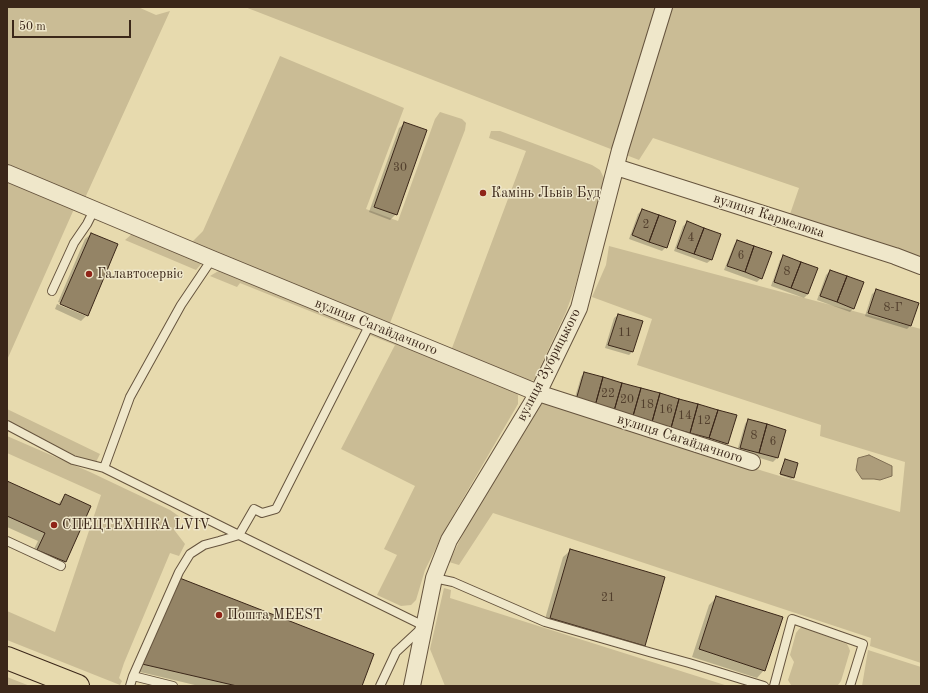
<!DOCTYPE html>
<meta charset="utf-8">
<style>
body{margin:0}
#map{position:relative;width:928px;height:693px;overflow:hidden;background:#e7daae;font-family:"Old Standard TT",serif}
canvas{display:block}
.frame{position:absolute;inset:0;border:8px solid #3b2719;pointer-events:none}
.scale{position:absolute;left:12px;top:20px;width:119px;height:18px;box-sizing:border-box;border:2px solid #3b2719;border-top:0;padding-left:5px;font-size:12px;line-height:14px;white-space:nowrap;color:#3b2719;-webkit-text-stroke:3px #efe7ca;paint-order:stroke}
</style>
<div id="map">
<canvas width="928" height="693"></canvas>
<div class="frame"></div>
<div class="scale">50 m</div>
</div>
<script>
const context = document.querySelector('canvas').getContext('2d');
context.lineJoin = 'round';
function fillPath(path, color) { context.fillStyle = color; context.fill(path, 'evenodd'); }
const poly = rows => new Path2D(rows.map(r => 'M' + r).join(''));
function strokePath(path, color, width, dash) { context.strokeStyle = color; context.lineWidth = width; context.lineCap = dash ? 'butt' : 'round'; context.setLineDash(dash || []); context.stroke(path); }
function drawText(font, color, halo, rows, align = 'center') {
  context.font = font + ' "Old Standard TT",serif'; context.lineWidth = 3; context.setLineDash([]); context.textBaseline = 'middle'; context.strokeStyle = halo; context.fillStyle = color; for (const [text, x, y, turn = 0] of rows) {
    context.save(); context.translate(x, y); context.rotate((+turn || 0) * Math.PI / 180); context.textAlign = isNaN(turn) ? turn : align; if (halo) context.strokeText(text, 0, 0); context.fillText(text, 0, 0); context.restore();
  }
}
const green = poly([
 [7,7,138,7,156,15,170,11,85,198,7,164],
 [245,7,921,7,921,261,789,217,799,188,653,138,639,160],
 [280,56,404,108,366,209,398,221,435,119,440,112,462,119,466,123,465,130,390,323,332,302,191,243,203,231],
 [491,131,500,131,592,165,600,170,605,180,574,290,566,312,534,380,529,381,455,352,452,348,526,151,489,138],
 [7,179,74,209,7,360],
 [132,234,202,263,196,270,125,240],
 [609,246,921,329,921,663,870,646,871,638,493,513,459,565,449,562,478,504,538,407,545,401,611,420,763,471,900,512,905,462,820,436,821,425,637,365,652,319,592,297,606,265],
 [220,270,363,327,357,330,240,283,237,287,210,276],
 [372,331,514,390,518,395,518,404,447,526,425,570,416,600,411,605,401,606,377,595,397,555,384,549,415,486,341,449,395,345,367,334],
 [7,409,100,454,96,462,76,456,7,420],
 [7,436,90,472,170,510,180,517,175,531,185,544,179,556,170,553,124,663,119,678,122,681,120,685,7,640,7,611,55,632,101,495,7,453],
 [444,588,451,590,450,598,728,686,445,686,430,649],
 [802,627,847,644,849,648,850,651,841,681,838,685,793,686,791,685,788,680,794,662,790,655,796,633,799,629],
 [868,650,921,667,921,686,862,686],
 [7,677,30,686,7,686]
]);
const water = poly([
 [869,455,892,466,892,476,880,480,874,479,862,479,856,470,858,458,869,455]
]);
const shadow = poly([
 [405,123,396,214,390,220,369,212,399,128],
 [642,210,666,247,662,251,629,239,638,214],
 [687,223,720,235,711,260,707,263,674,251,683,226],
 [91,234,87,315,81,321,55,309,57,304,86,316,86,314,58,302,85,239],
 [737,241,761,278,757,282,724,270,734,245],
 [784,257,817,269,808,294,804,298,771,286,780,260],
 [830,271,854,308,850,312,817,300,826,275],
 [876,291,910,326,907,329,865,316,872,294],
 [618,315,632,352,629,355,605,348,614,318],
 [584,373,727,443,724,447,573,404,581,377],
 [748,420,785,431,777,458,773,462,737,451,745,424],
 [785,460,793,478,791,479,780,475],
 [7,483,57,505,65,496,89,507,65,562,57,569,30,557,38,541,7,527],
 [571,550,664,578,644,646,636,653,543,626,563,557],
 [170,586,361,686,199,686,136,671],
 [717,597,764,670,757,678,692,657,709,605]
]);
const building = poly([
 [404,122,427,130,397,215,374,207,404,122],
 [642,209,659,215,649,242,632,235,642,209],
 [659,215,676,221,667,248,649,242,659,215],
 [687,221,704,228,694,254,677,248,687,221],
 [704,228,721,234,712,260,694,254,704,228],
 [91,233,118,244,88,316,60,304,91,233],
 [737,240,754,246,745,272,727,266,737,240],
 [754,246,772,252,762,279,745,272,754,246],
 [783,255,801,262,791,288,774,282,783,255],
 [801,262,818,268,808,294,791,288,801,262],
 [830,270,847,276,837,302,820,296,830,270],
 [847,276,864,282,854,309,837,302,847,276],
 [876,289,919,303,911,326,868,313,876,289],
 [618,314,643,321,633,352,608,345,618,314],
 [584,372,603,377,595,406,576,400,584,372],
 [603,377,622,383,614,411,595,406,603,377],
 [622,383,641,388,633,416,614,411,622,383],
 [641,388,660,393,652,422,633,416,641,388],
 [660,393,679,399,671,428,652,422,660,393],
 [679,399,698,404,690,433,671,428,679,399],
 [698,404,718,410,709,438,690,433,698,404],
 [718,410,737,415,728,444,709,438,718,410],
 [748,419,767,424,759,453,740,448,748,419],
 [767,424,786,430,778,458,759,453,767,424],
 [785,459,798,463,794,478,780,474,785,459],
 [7,481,60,505,65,494,91,506,66,562,37,550,45,533,7,516,7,481],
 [570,549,665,577,645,646,550,618,570,549],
 [177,577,374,654,362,686,237,686,142,664,177,577],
 [716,596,783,617,765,671,699,649,716,596]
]);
const lane = poly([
 [52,291,74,243,87,224,94,210],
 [7,425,73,460,104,468,239,535,254,509,262,513,276,509,370,324],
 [104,468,130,397,181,305,212,259],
 [7,541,61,566],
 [434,578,453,582,545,622,649,652,689,663,764,686],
 [133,676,179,572,190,554,204,545,219,541,239,535,424,626,396,652,380,686],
 [130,686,133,676,173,686],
 [774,686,792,619,863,644,850,686]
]);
const street = poly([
 [616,167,895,256,921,266],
 [7,173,212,259,538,393,752,462],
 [412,686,434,578,449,540,538,393,579,308,620,150,664,7]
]);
const primary = poly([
 [7,658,78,686]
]);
const markers = [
 [483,193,4,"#8f2418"],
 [89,274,4,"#8f2418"],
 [54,525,4,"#8f2418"],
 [219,615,4,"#8f2418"]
];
const numberNames = [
 ["30",400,168],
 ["2",646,225],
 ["4",691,238],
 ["6",741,256],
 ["8",787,272],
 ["8-Г",893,308],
 ["11",625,333],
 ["22",608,394],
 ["20",627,400],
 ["18",647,405],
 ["16",666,410],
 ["14",685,416],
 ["12",704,421],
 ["8",754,436],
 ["6",773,442],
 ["21",608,598]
];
const poiNames = [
 ["Камінь Львів Буд",491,193],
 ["Галавтосервіс",97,274],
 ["СПЕЦТЕХНІКА LVIV",62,525],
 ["Пошта MEEST",227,615]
];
const streetNames = [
 ["вулиця Кармелюка",769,216,18],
 ["вулиця Сагайдачного",376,327,22],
 ["вулиця Зубрицького",549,365,-63],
 ["вулиця Сагайдачного",680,439,18]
];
fillPath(green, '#cabc95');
fillPath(water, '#ad9d7b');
strokePath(water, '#7f6e54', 1);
fillPath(shadow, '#0003');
fillPath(building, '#948466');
strokePath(building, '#3b2719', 1);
strokePath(lane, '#66543e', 10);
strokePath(street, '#66543e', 18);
strokePath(primary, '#3b2719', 24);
strokePath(lane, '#efe7ca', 8);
strokePath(street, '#efe7ca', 16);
strokePath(primary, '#e7daae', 22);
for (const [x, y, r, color] of markers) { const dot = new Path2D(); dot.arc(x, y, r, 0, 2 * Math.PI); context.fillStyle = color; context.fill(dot); strokePath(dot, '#efe7ca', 1.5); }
drawText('12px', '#513e2c', null, numberNames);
drawText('14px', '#3b2719', '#efe7ca', poiNames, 'left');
drawText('14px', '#3b2719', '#efe7ca', streetNames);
</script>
